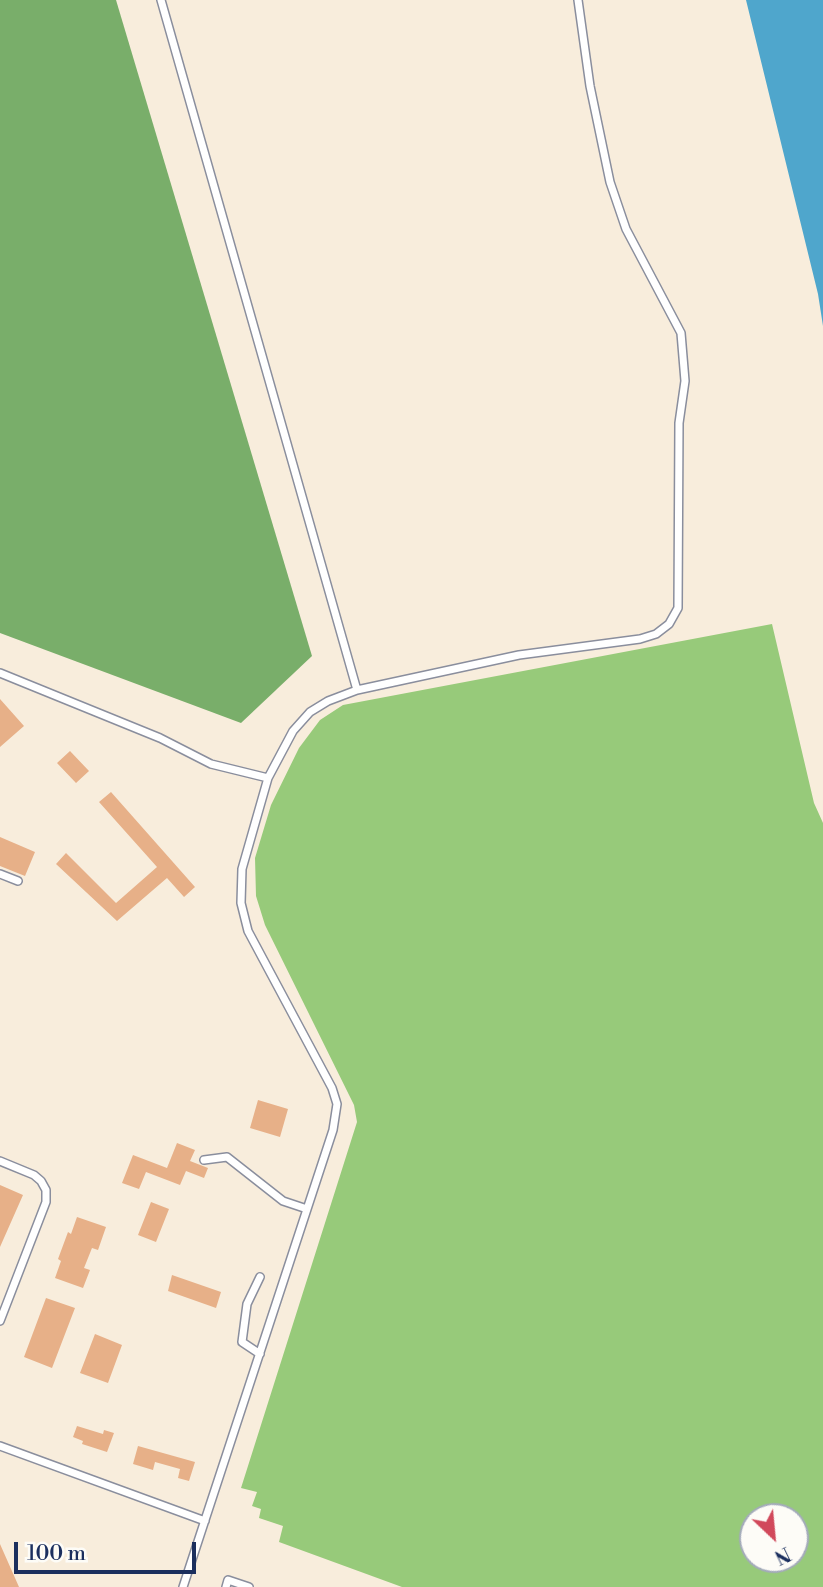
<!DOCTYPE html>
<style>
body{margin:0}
#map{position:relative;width:823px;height:1587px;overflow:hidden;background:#f8eddc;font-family:"Libre Bodoni",serif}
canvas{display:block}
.north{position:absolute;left:739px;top:1503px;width:70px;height:70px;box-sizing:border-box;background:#fdfcf7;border:2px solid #a3aaba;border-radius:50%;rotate:154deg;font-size:19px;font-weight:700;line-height:28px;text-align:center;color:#1b2f5e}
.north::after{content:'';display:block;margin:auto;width:24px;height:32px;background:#d1495b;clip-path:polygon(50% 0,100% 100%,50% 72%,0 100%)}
.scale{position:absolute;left:14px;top:1542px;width:182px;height:32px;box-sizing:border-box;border:4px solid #1b2f5e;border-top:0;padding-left:9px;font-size:21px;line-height:24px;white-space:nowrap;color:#1b2f5e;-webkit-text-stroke:5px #fdfcf7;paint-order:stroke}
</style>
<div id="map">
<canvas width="823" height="1587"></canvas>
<div class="north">N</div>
<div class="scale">100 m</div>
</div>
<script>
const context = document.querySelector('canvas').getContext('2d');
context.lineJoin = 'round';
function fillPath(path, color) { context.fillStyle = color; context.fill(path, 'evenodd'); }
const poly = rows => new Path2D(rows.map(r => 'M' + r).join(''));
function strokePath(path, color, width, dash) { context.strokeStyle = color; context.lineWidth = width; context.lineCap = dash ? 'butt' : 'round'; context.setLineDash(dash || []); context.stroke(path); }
const green = poly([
 [772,624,814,803,823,823,823,1587,402,1587,279,1542,283,1526,259,1518,261,1509,252,1506,257,1492,241,1488,357,1122,354,1105,265,925,256,896,255,858,271,805,299,748,320,720,343,705],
 [753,1517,795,1517,795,1559,753,1559]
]);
const forest = poly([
 [0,0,116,0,312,656,241,723,0,633]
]);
const water = poly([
 [746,0,823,0,823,326,818,294]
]);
const building = poly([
 [0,699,24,726,0,747],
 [70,751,89,771,76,783,57,763],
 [111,792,195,887,184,897,167,878,117,921,56,864,66,853,116,903,157,867,99,802],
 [0,837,35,852,25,876,0,866],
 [258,1100,288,1109,280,1137,250,1128],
 [177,1143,195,1150,190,1161,208,1168,204,1178,186,1171,180,1185,146,1172,139,1189,122,1183,133,1155,167,1168],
 [0,1185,23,1195,0,1247],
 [151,1202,169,1209,156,1242,138,1235],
 [77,1217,106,1227,98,1250,92,1248,84,1268,90,1270,83,1288,55,1278,61,1261,58,1259,68,1232,71,1234],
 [172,1275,221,1292,216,1308,168,1291],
 [46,1298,75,1308,52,1368,24,1357],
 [95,1334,122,1345,108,1383,80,1373],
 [77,1426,103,1434,104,1430,114,1433,107,1452,82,1444,83,1441,73,1437],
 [138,1446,195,1462,189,1481,178,1478,180,1469,155,1462,153,1470,133,1464],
 [0,1544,19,1587,0,1587]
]);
const service = poly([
 [161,0,357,690],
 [0,673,160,738,211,764,268,778],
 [0,874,18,881],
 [204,1160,227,1157,283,1201,307,1209],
 [0,1161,34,1175,41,1181,46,1190,46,1202,0,1321],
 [260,1354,242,1342,247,1304,260,1277],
 [0,1446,205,1521],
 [183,1587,333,1130,337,1104,332,1088,248,931,241,903,242,869,268,778,293,731,310,712,328,701,357,690,519,655,640,639,656,634,669,624,678,608,679,423,685,381,681,333,626,229,610,182,590,86,578,0],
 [226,1587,228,1580,249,1587]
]);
fillPath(green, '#97ca7a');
fillPath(forest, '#79ae6a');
fillPath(water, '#4fa6cc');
fillPath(building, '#e7b088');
strokePath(service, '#8a8e9d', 10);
strokePath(service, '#fff', 7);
</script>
